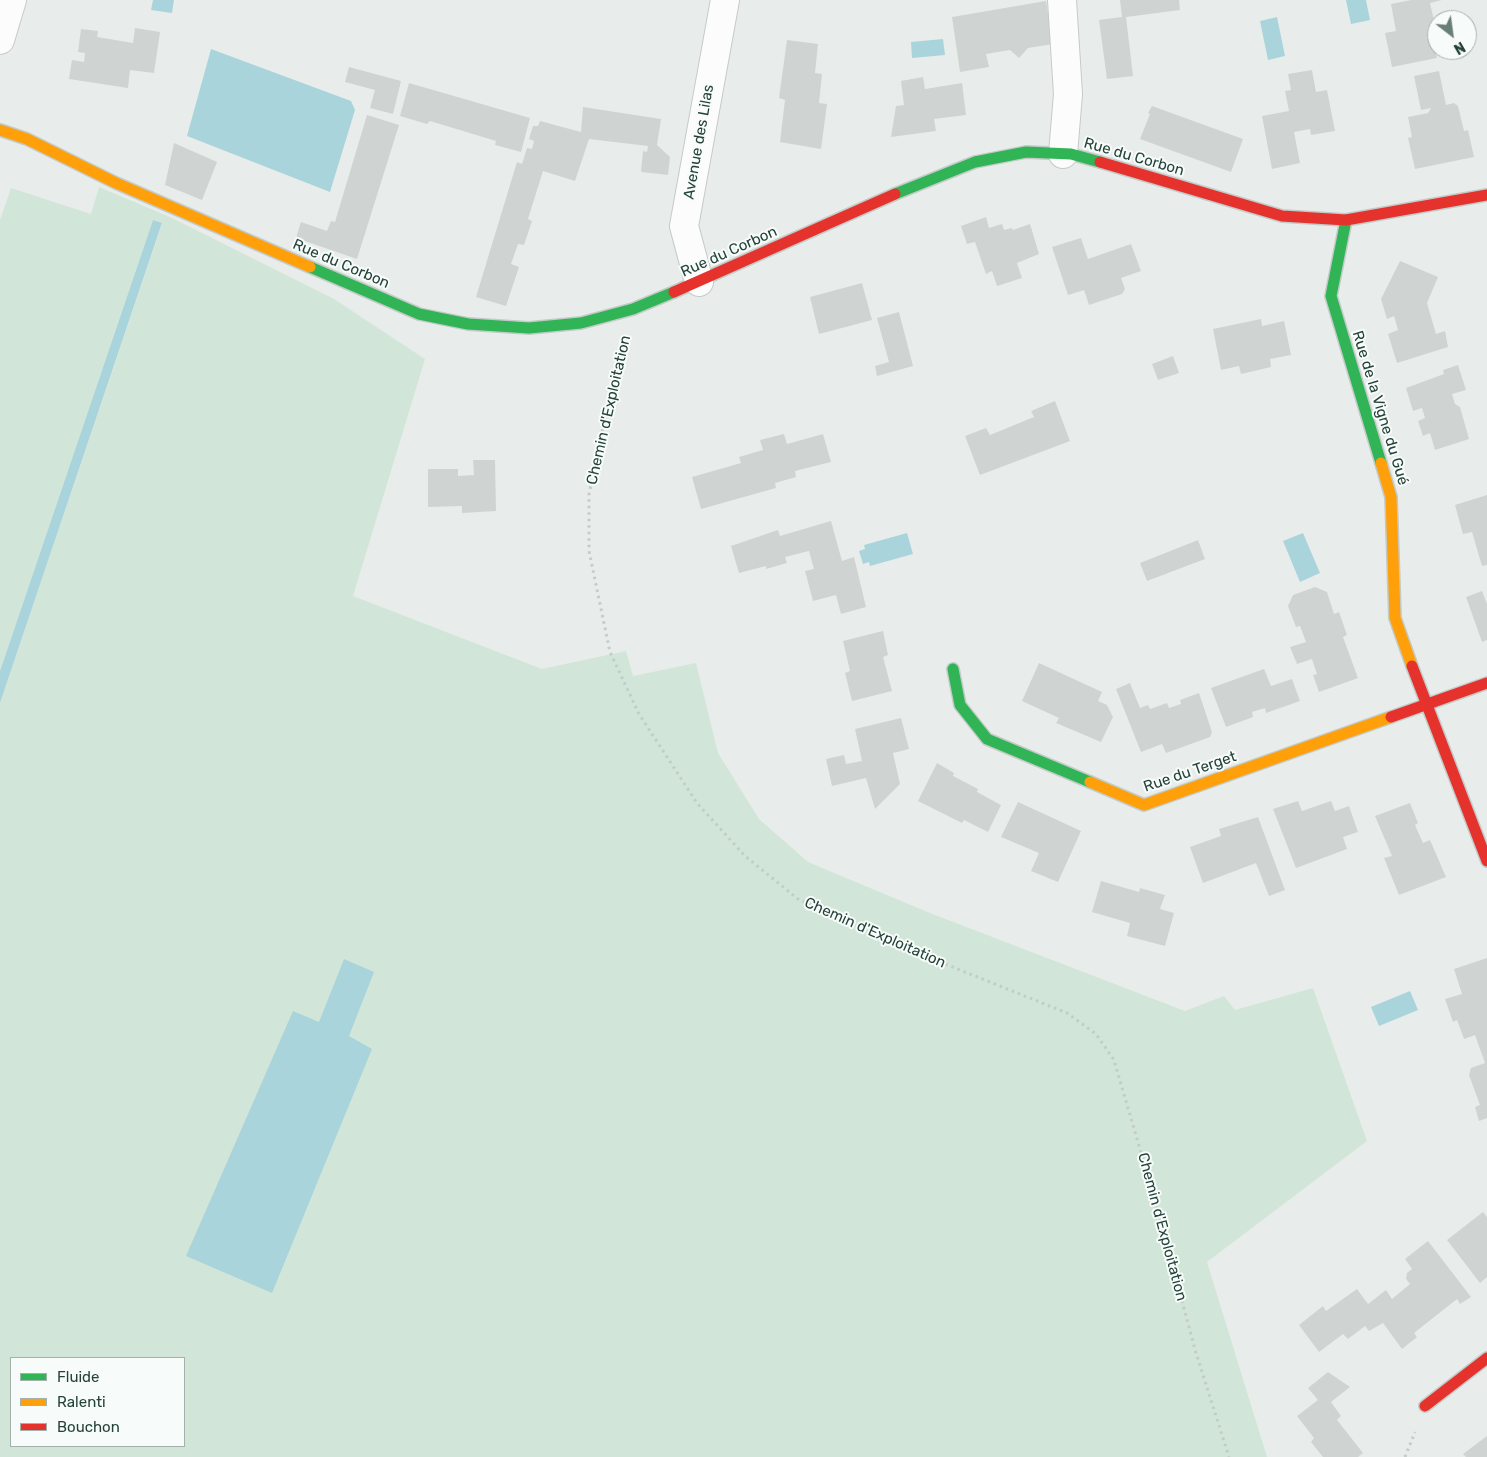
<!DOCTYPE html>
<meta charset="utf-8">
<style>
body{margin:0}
#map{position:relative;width:1487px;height:1457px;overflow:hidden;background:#e8edeb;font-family:Rubik,sans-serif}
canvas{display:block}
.legend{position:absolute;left:10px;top:1357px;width:175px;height:90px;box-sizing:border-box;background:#f7fbf9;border:1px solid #a3b1ad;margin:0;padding:6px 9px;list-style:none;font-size:15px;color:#24423a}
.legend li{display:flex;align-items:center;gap:10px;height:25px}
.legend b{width:25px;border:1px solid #a3b1ad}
.north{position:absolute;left:1427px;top:10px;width:50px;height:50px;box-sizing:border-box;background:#f7fbf9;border:1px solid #a3b1ad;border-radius:50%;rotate:150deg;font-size:14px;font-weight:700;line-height:20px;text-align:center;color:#24423a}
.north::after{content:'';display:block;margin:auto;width:18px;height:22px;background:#697e78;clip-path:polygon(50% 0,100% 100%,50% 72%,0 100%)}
</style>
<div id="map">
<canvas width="1487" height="1457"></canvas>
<ul class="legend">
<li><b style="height:6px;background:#30b455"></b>Fluide</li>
<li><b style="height:6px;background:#ff9f0a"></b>Ralenti</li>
<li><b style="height:6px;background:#e5322d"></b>Bouchon</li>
</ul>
<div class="north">N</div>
</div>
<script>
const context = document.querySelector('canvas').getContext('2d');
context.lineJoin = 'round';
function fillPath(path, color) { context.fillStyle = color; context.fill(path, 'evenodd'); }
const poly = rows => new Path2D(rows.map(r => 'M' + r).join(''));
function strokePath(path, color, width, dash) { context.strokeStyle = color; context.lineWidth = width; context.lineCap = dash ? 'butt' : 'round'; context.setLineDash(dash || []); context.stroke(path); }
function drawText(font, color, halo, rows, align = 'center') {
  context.font = font + ' Rubik,sans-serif'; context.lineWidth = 4; context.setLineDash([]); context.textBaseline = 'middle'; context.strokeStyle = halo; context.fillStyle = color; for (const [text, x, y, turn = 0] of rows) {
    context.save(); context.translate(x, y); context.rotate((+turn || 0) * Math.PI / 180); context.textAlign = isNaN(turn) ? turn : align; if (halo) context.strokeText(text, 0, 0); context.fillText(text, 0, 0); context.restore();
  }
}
const green = poly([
 [99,187,170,217,334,299,425,359,353,596,542,669,626,651,633,676,696,663,718,753,759,819,808,862,930,913,1185,1011,1224,996,1235,1010,1313,988,1367,1141,1207,1262,1267,1457,0,1457,0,703,162,224,153,220,0,671,0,220,11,188,91,214],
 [11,1358,184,1358,184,1446,11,1446]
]);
const water = poly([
 [153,0,174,0,172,13,151,10],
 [1346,0,1366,0,1370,20,1351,24],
 [1277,17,1285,56,1268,60,1260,21],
 [943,39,945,55,912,58,911,42],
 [211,49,351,101,355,110,330,192,187,136],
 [153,220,162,223,0,703,0,671],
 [907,533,913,554,870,566,869,562,863,564,859,551,865,549,864,545],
 [1303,533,1320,573,1300,582,1283,541],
 [344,959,374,972,349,1036,372,1049,272,1293,186,1256,293,1011,319,1022],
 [1410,991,1418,1010,1379,1026,1371,1007]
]);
const building = poly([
 [1120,0,1179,0,1180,10,1126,17,1133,76,1107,79,1099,20,1122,17],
 [1411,0,1442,0,1430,3,1436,29,1431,30,1437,58,1392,67,1385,33,1396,31,1391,4],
 [1046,1,1053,44,1028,48,1019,58,1010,50,986,54,989,67,960,72,952,17],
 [135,28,160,32,154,73,130,70,128,88,69,79,72,60,84,62,85,53,78,52,81,29,98,31,97,37,133,43],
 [787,40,818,44,815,73,822,74,819,103,827,104,821,149,780,142,785,100,779,98],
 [349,67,401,81,393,114,370,108,375,90,345,82],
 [1312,70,1316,92,1327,90,1335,131,1311,135,1310,129,1294,132,1300,163,1272,169,1262,116,1289,111,1285,91,1291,90,1288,74],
 [1439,71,1446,105,1454,103,1458,106,1464,131,1468,130,1474,157,1415,169,1408,138,1412,137,1408,117,1428,113,1431,108,1421,110,1414,76],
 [923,77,925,89,962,83,966,115,934,119,936,131,891,137,896,106,904,105,901,81],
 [409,83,530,118,521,152,495,145,496,141,430,121,427,124,400,116],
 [1152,106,1243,139,1231,172,1140,139,1150,114,1148,113],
 [583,107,661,119,657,145,670,157,668,175,641,172,643,151,647,152,648,146,589,139,575,181,543,171,528,219,532,221,524,245,518,244,511,264,519,267,506,306,476,297,517,162,522,164,527,148,532,149,534,141,529,139,533,126,538,126,540,121,581,132],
 [367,115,399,125,357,259,296,238,301,222,327,231,331,221,335,222],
 [174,143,217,162,202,200,165,185],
 [986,217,989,228,1002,224,1004,230,1012,228,1013,230,1030,224,1039,254,1017,263,1022,278,997,286,992,271,986,274,975,242,967,244,961,226],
 [1081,238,1088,259,1131,244,1141,271,1121,278,1125,289,1122,294,1089,305,1084,290,1068,295,1052,247],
 [1400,261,1438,277,1427,303,1436,334,1445,331,1448,347,1397,363,1388,334,1398,330,1394,316,1387,319,1381,299],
 [862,283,872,320,819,334,810,297],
 [899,312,913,366,877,376,875,366,889,362,877,318],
 [1261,319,1262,326,1284,321,1291,355,1270,359,1271,367,1241,374,1239,366,1221,370,1213,329],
 [1173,356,1179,373,1158,380,1152,364],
 [1458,365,1466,390,1452,394,1455,404,1460,407,1469,439,1435,450,1430,433,1423,436,1418,421,1425,418,1422,408,1413,411,1406,388,1444,374,1443,370],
 [1055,401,1070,441,980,475,965,436,986,428,990,435,1034,417,1031,411],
 [784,434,787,444,823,434,831,462,795,471,796,477,775,483,776,488,701,509,692,477,741,463,739,457,763,450,760,440],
 [473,460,495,460,496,511,462,513,462,506,428,507,428,469,458,469,458,476,474,475],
 [1487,495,1487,565,1482,566,1472,532,1463,534,1455,505],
 [831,521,842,561,854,557,866,607,841,614,836,595,813,601,805,571,814,569,809,551,785,557,787,563,766,569,766,566,739,573,731,546,778,530,780,536],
 [1198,540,1205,559,1147,581,1140,563],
 [1315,587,1327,592,1334,614,1339,612,1347,635,1343,637,1358,678,1319,692,1313,675,1317,674,1312,659,1297,664,1290,647,1306,642,1300,626,1296,627,1288,606,1293,595],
 [1482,591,1487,604,1487,640,1482,642,1466,597],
 [883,631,888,655,883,657,892,691,852,701,845,673,850,671,843,641],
 [1039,663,1102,692,1098,701,1107,705,1113,717,1101,742,1056,723,1059,718,1022,701],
 [1264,669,1271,686,1292,679,1300,701,1266,713,1265,708,1252,712,1253,717,1226,727,1211,688],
 [1130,683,1140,708,1148,705,1150,709,1167,703,1169,708,1181,704,1180,700,1199,693,1212,732,1210,737,1166,753,1162,744,1141,752,1116,689],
 [901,718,909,749,893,753,900,784,875,809,866,778,832,786,826,759,844,755,846,764,862,761,855,729],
 [937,763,954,773,953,776,978,789,977,792,1001,805,988,832,964,820,962,823,918,801],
 [1298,801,1302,811,1331,801,1335,811,1349,806,1358,832,1343,837,1347,849,1296,868,1273,809],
 [1018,802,1081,831,1058,882,1031,871,1039,853,1001,837],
 [1410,803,1418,823,1415,825,1423,843,1430,840,1446,877,1399,895,1384,858,1392,856,1375,816],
 [1258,817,1285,890,1269,896,1256,863,1203,883,1190,847,1221,836,1219,829],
 [1101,881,1139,892,1140,888,1165,895,1160,909,1174,913,1165,946,1127,936,1130,923,1092,912],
 [1487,958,1487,1118,1479,1121,1475,1107,1480,1105,1469,1075,1471,1068,1485,1063,1475,1035,1464,1039,1457,1020,1453,1022,1445,999,1462,994,1454,969],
 [1483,1212,1487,1217,1487,1277,1480,1283,1447,1240],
 [1428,1241,1471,1297,1460,1304,1457,1299,1414,1333,1417,1337,1402,1349,1383,1323,1369,1331,1365,1326,1348,1339,1343,1334,1319,1352,1299,1325,1323,1306,1326,1311,1357,1289,1368,1304,1386,1290,1392,1299,1410,1284,1406,1279,1407,1273,1412,1269,1405,1259],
 [1328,1372,1350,1387,1331,1402,1341,1416,1337,1420,1363,1453,1358,1457,1323,1457,1311,1442,1314,1438,1297,1416,1318,1400,1308,1388],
 [1487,1436,1487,1457,1466,1457,1463,1454]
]);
const path = poly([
 [625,341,608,404,589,494,589,551,610,652,639,714,697,803,745,856,798,899,893,943,1067,1013,1096,1034,1114,1060,1156,1204,1196,1353,1229,1457],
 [1405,1457,1415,1432]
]);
const street = poly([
 [1062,0,1068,94,1063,154],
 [0,40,12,0],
 [699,282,684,226,725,0]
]);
const fast = poly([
 [895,194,975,162,1026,152,1071,154,1100,162],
 [1346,220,1331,296,1381,463],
 [310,267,419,314,468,324,529,328,581,323,633,309,674,292],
 [953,669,960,705,987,739,1090,782]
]);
const slow = poly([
 [0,130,27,139,116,183,310,267],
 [1381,463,1391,497,1395,618,1412,666],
 [1090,782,1144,805,1391,717]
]);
const jam = poly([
 [1100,162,1282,216,1346,220,1487,195],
 [674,292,895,194],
 [1412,666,1487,861],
 [1391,717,1487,683],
 [1425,1406,1487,1358]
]);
const streetNames = [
 ["Avenue des Lilas",699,142,-80],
 ["Rue du Corbon",1134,157,16],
 ["Rue du Corbon",729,252,-24],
 ["Rue du Corbon",341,264,23],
 ["Rue de la Vigne du Gué",1380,408,73],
 ["Chemin d'Exploitation",609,410,-77],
 ["Rue du Terget",1190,772,-19],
 ["Chemin d'Exploitation",875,933,24],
 ["Chemin d'Exploitation",1162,1227,75]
];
fillPath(green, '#d1e6d8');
fillPath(water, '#a9d4db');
fillPath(building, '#cfd4d2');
strokePath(street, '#c5cac8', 30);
strokePath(fast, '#c3cbc8', 14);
strokePath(slow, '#c3cbc8', 14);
strokePath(jam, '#c3cbc8', 14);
strokePath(path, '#c3ccca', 3, [2.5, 4]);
strokePath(street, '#fcfcfc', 28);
strokePath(fast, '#30b455', 11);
strokePath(slow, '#ff9f0a', 11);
strokePath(jam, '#e5322d', 11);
drawText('15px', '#24423a', '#f7fbf9', streetNames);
</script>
